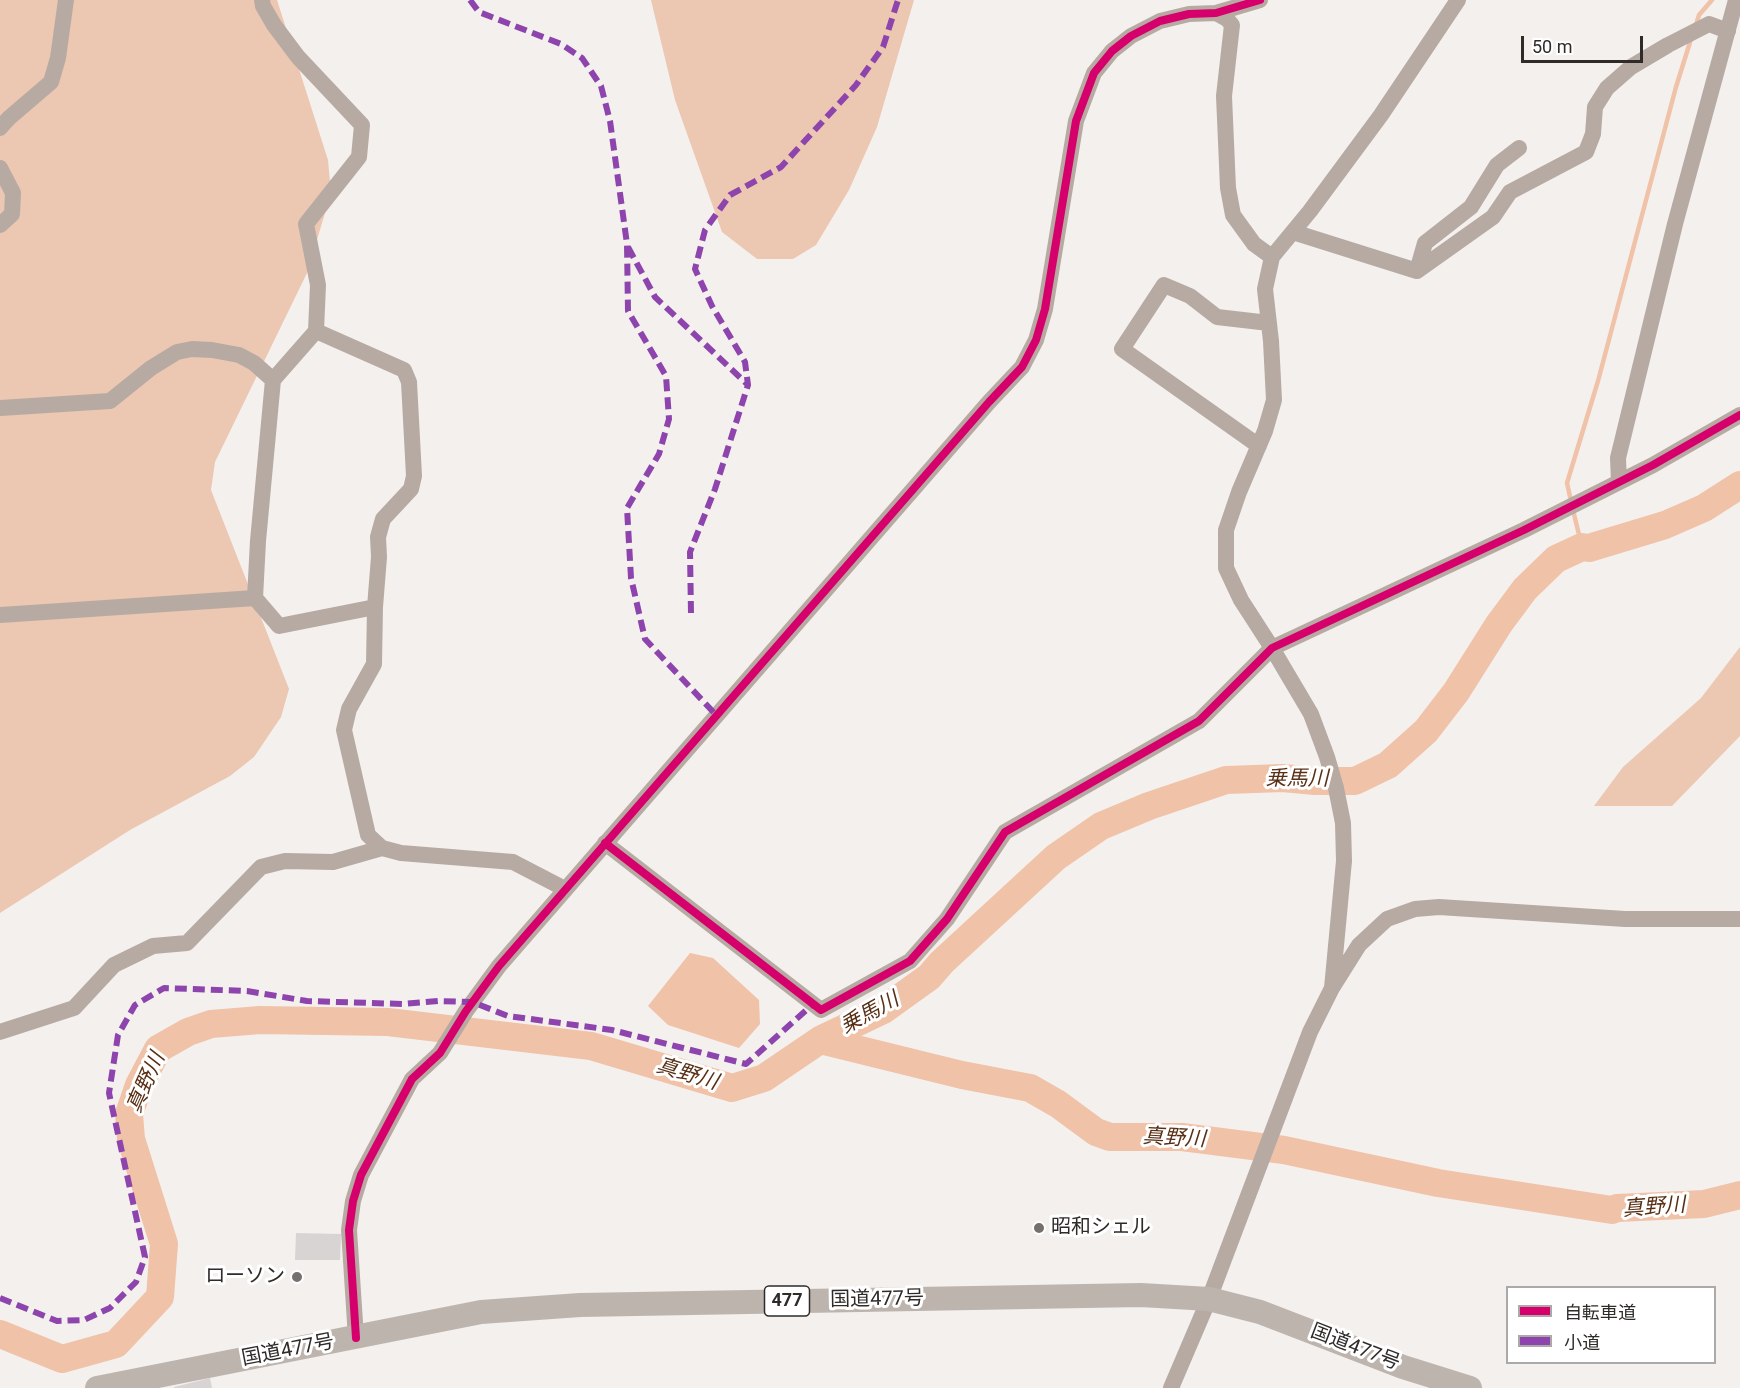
<!DOCTYPE html>
<meta charset="utf-8">
<style>
body{margin:0}
#map{position:relative;width:1740px;height:1388px;overflow:hidden;background:#f4f0ee;font-family:Roboto,"Noto Sans JP",sans-serif}
canvas{display:block}
.legend{position:absolute;left:1506px;top:1286px;width:210px;height:78px;box-sizing:border-box;background:#fff;border:2px solid #abaaa9;margin:0;padding:8px 10px;list-style:none;font-size:18px;color:#2e2b29}
.legend li{display:flex;align-items:center;gap:12px;height:30px}
.legend b{width:30px;border:2px solid #abaaa9}
.scale{position:absolute;left:1521px;top:36px;width:122px;height:27px;box-sizing:border-box;border:3px solid #2e2b29;border-top:0;padding-left:8px;font-size:18px;line-height:21px;white-space:nowrap;color:#2e2b29;-webkit-text-stroke:4px #fff;paint-order:stroke}
</style>
<div id="map">
<canvas width="1740" height="1388"></canvas>
<ul class="legend">
<li><b style="height:8px;background:#d6006c"></b>自転車道</li>
<li><b style="height:8px;background:#8e44ad"></b>小道</li>
</ul>
<div class="scale">50 m</div>
</div>
<script>
const context = document.querySelector('canvas').getContext('2d');
context.lineJoin = 'round';
function fillPath(path, color) { context.fillStyle = color; context.fill(path, 'evenodd'); }
const poly = rows => new Path2D(rows.map(r => 'M' + r).join(''));
function strokePath(path, color, width, dash) { context.strokeStyle = color; context.lineWidth = width; context.lineCap = dash ? 'butt' : 'round'; context.setLineDash(dash || []); context.stroke(path); }
function drawText(font, color, halo, rows, align = 'center') {
  context.font = font + ' Roboto,"Noto Sans JP",sans-serif'; context.lineWidth = 6; context.setLineDash([]); context.textBaseline = 'middle'; context.strokeStyle = halo; context.fillStyle = color; for (const [text, x, y, turn = 0] of rows) {
    context.save(); context.translate(x, y); context.rotate((+turn || 0) * Math.PI / 180); context.textAlign = isNaN(turn) ? turn : align; if (halo) context.strokeText(text, 0, 0); context.fillText(text, 0, 0); context.restore();
  }
}
const forest = poly([
 [0,0,277,0,328,160,331,193,307,273,215,462,211,490,289,689,281,717,254,757,230,776,130,830,0,913],
 [651,0,914,0,877,127,849,190,816,245,793,259,757,259,722,232,675,100],
 [1740,647,1740,736,1672,806,1594,806,1623,767,1701,698]
]);
const water = poly([
 [690,953,713,958,759,1000,760,1024,739,1048,668,1025,648,1006]
]);
const stream = poly([
 [1696,25,1699,15,1712,0],
 [1571,501,1567,483,1598,381,1676,87,1691,39],
 [1573,510,1582,547]
]);
const river = poly([
 [820,1040,962,1075,1030,1088,1058,1104,1096,1132,1110,1137,1182,1137,1284,1150,1438,1183,1612,1210,1617,1208,1704,1204,1740,1195],
 [0,1334,62,1359,116,1344,160,1297,164,1244,131,1139,129,1114,139,1085,158,1049,188,1032,211,1024,260,1020,388,1022,591,1046,732,1088,764,1078,820,1040,883,1010,929,977,942,962,1056,857,1101,826,1149,806,1226,780,1283,778,1315,781,1355,781,1388,765,1426,731,1456,692,1499,624,1525,589,1556,559,1582,547,1589,548,1665,525,1704,508,1740,485]
]);
const building = poly([
 [296,1233,341,1234,340,1260,295,1260],
 [210,1378,212,1388,174,1388,174,1387]
]);
const minor = poly([
 [262,0,263,6,274,25,298,57,362,125,359,157,306,224,318,285,316,331,273,380,258,541,255,598,279,626,375,607],
 [1216,13,1227,19,1232,25,1224,96,1228,188,1233,215,1254,244,1272,257],
 [0,128,9,118,51,82,58,58,66,0],
 [0,168,13,193,12,214,0,225],
 [1293,232,1417,271,1493,217,1510,192,1586,152,1593,134,1595,107,1607,88,1631,67,1668,45,1709,24,1728,31],
 [1417,271,1425,243,1471,207,1497,165,1519,148],
 [316,331,404,370,409,382,414,476,411,489,383,519,378,537,379,557,375,607,374,664,349,709,344,730,368,835,382,848,401,853,513,862,565,889],
 [0,408,110,401,151,368,177,352,192,349,212,350,239,355,254,363,273,380],
 [1259,446,1122,349,1164,285,1190,296,1217,317,1269,323],
 [1619,482,1618,458,1675,224,1736,0],
 [0,615,255,598],
 [605,843,821,1010,910,961,947,919,1005,832,1199,721,1272,648,1524,530,1653,465,1740,415],
 [1332,988,1344,861,1343,823,1336,788,1327,757,1311,714,1272,648,1241,600,1226,568,1226,530,1239,492,1265,431,1274,400,1271,341,1265,289,1272,257,1310,211,1381,115,1458,0],
 [0,1032,74,1008,114,965,153,946,187,943,261,867,285,861,333,862,382,848],
 [356,1338,349,1230,353,1201,361,1175,412,1079,440,1053,466,1011,499,966,989,402,1022,367,1036,340,1045,309,1076,121,1094,73,1112,51,1131,36,1160,21,1189,14,1216,13,1260,0],
 [1171,1388,1209,1299,1310,1032,1332,988,1359,945,1387,919,1415,909,1439,907,1625,919,1740,919]
]);
const highway = poly([
 [97,1388,481,1312,580,1305,1141,1295,1209,1299,1260,1312,1403,1367,1470,1388]
]);
const quiet = poly([
 [470,0,479,12,561,44,582,58,601,86,610,121,627,244,628,311,666,376,669,419,659,454,627,508,631,578,645,639,716,715],
 [628,247,655,297,748,385],
 [691,613,690,552,715,489,748,385,745,362,712,306,695,269,705,230,730,195,781,167,856,85,883,47,898,0],
 [0,1298,57,1321,84,1320,110,1308,136,1282,145,1257,109,1093,118,1035,135,1005,164,988,247,991,307,1001,403,1004,438,1001,472,1002,508,1016,612,1030,746,1064,813,1004]
]);
const cycleway = poly([
 [605,843,821,1010,910,961,947,919,1005,832,1199,721,1272,648,1524,530,1653,465,1740,415],
 [356,1338,349,1230,353,1201,361,1175,412,1079,440,1053,466,1011,499,966,989,402,1022,367,1036,340,1045,309,1076,121,1094,73,1112,51,1131,36,1160,21,1189,14,1216,13,1260,0]
]);
const markers = [
 [1039,1228,6,"#73706e"],
 [297,1277,6,"#73706e"]
];
const shields = [
 [787,1301,45]
];
const shieldNames = [
 ["477",787,1301]
];
const poiNames = [
 ["昭和シェル",1051,1228],
 ["ローソン",285,1277,"right"]
];
const streetNames = [
 ["国道477号",877,1300,-1],
 ["国道477号",1355,1348,21],
 ["国道477号",288,1351,-11]
];
const waterNames = [
 ["乗馬川",1297,780],
 ["乗馬川",870,1014,-29],
 ["真野川",687,1075,17],
 ["真野川",147,1083,-66],
 ["真野川",1174,1139,3],
 ["真野川",1654,1208,-4]
];
fillPath(forest, '#ecc7b2');
fillPath(water, '#f0c2a8');
strokePath(stream, '#f0c2a8', 4.5);
strokePath(river, '#f0c2a8', 28);
fillPath(building, '#d8d4d3');
strokePath(minor, '#b7aaa3', 16);
strokePath(highway, '#bdb4ae', 24);
strokePath(quiet, '#8e44ad', 6, [12, 6]);
strokePath(cycleway, '#d6006c', 8);
for (const [x, y, r, color] of markers) { const dot = new Path2D(); dot.arc(x, y, r, 0, 2 * Math.PI); context.fillStyle = color; context.fill(dot); strokePath(dot, '#fff', 2); }
for (const [x, y, w] of shields) { const box = new Path2D(); box.roundRect(x - w / 2, y - 15, w, 30, 4.5); context.fillStyle = '#fff'; context.fill(box); strokePath(box, '#2e2b29', 1.5); }
drawText('bold 18px', '#2e2b29', null, shieldNames);
drawText('20px', '#2e2b29', '#fff', poiNames, 'left');
drawText('20px', '#2e2b29', '#fff', streetNames);
drawText('italic 21px', '#593015', '#fff', waterNames);
</script>
